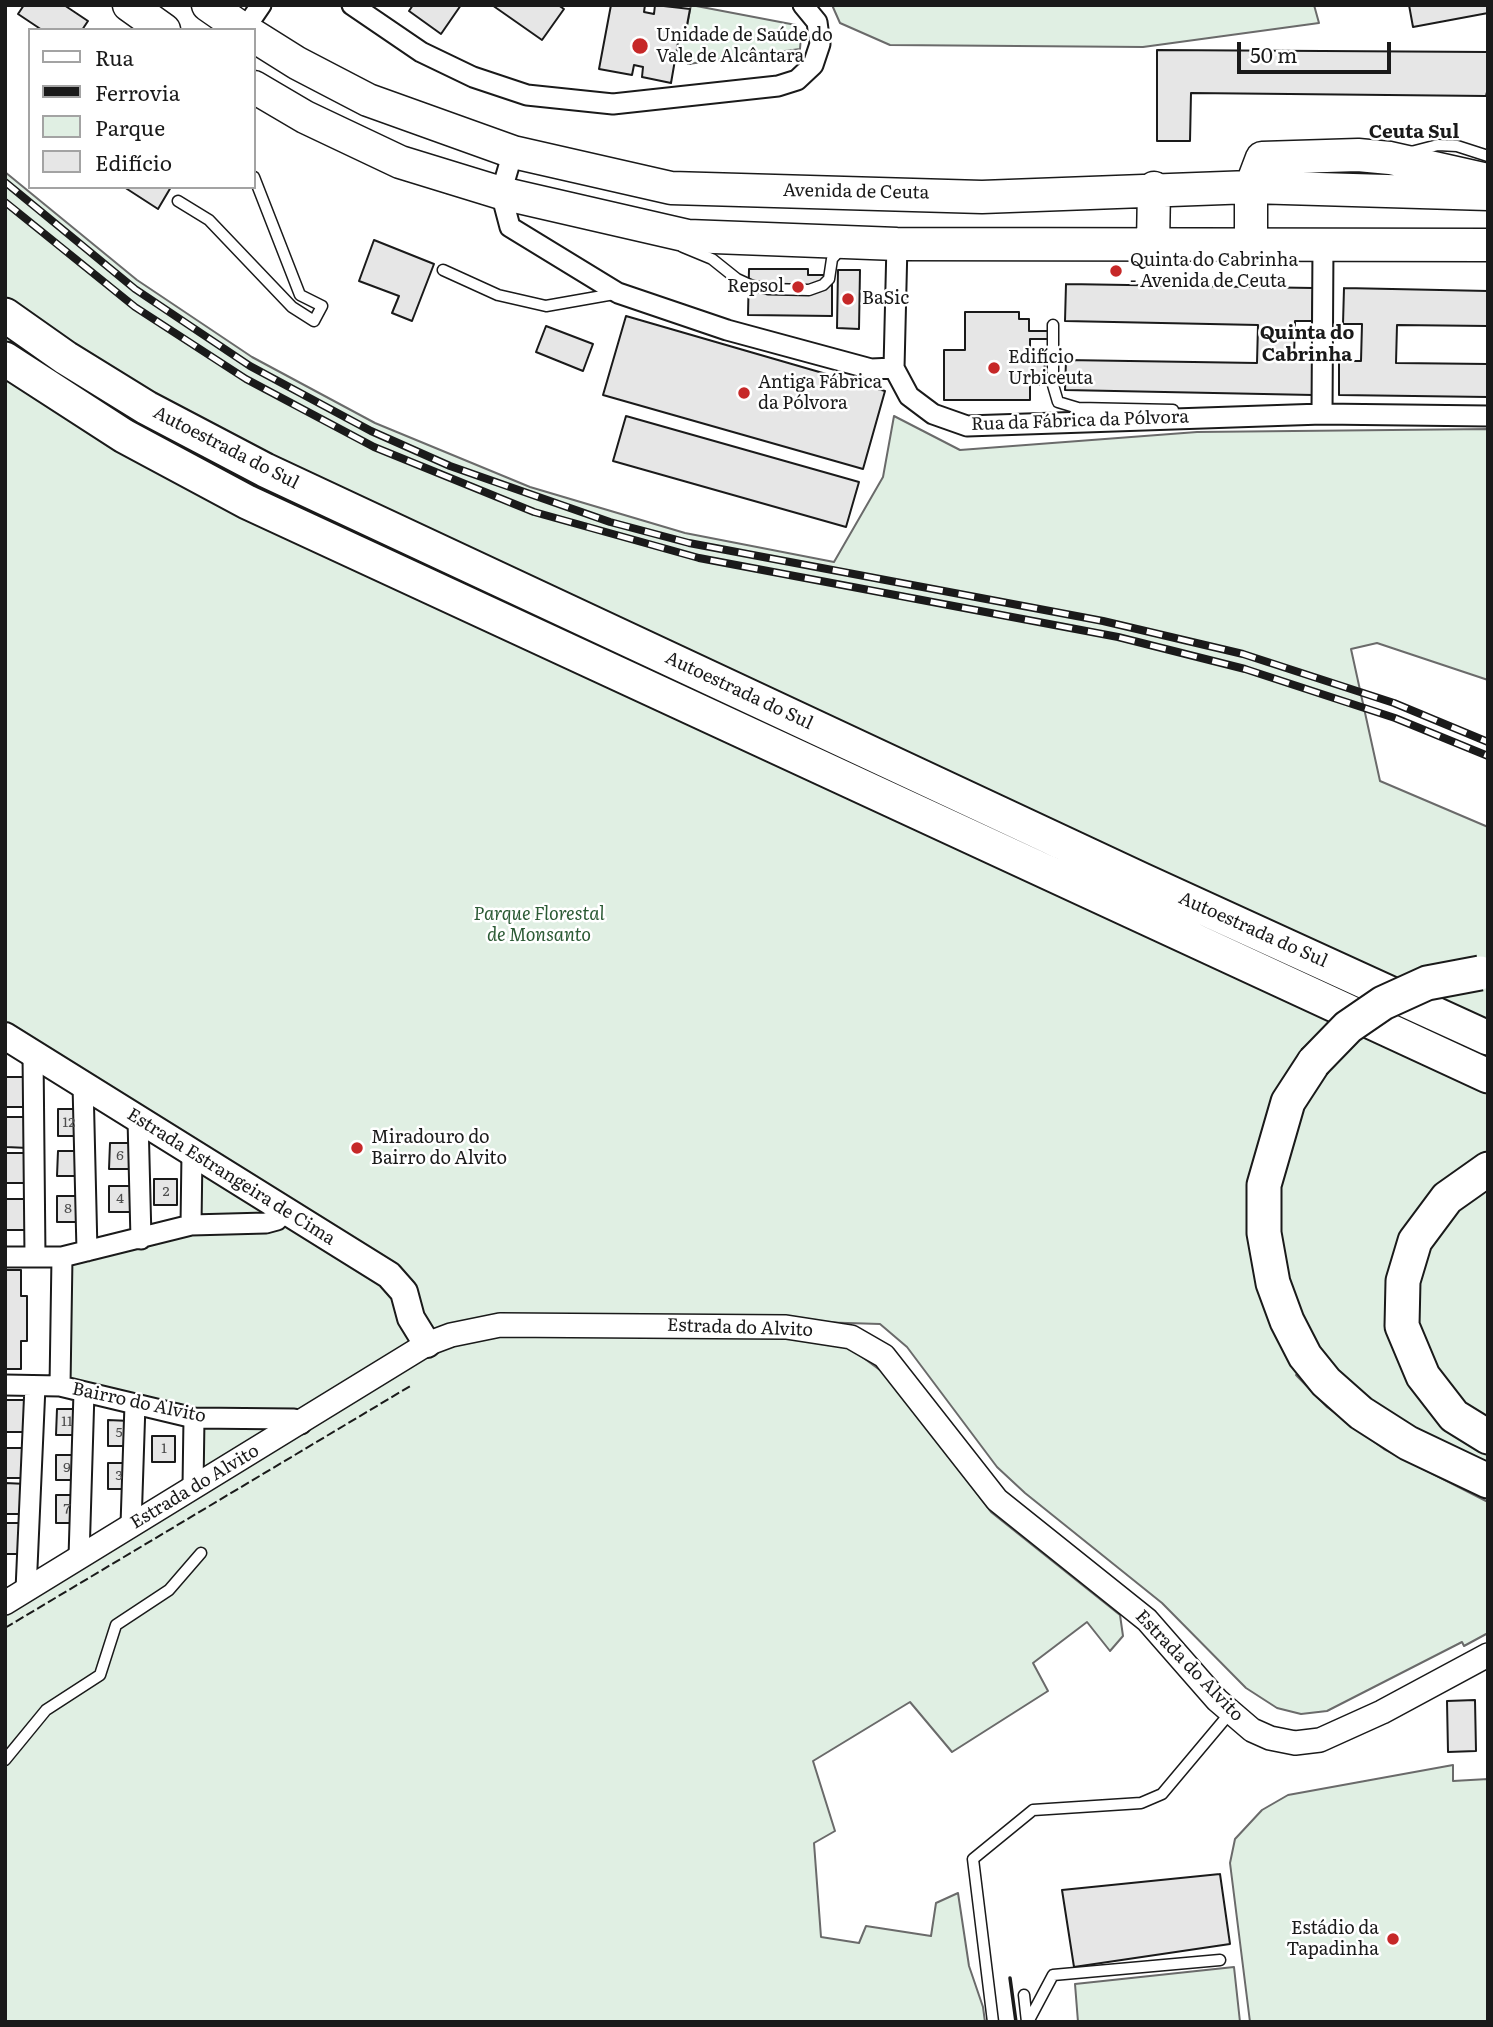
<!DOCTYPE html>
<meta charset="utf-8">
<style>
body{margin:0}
#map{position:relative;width:1493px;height:2027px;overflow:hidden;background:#fff;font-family:Literata,serif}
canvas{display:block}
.frame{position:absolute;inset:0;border:7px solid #1a1a1a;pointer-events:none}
.legend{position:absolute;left:28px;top:28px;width:228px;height:161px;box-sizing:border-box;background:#fff;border:2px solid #a3a3a3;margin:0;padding:9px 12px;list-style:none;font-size:21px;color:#1a1a1a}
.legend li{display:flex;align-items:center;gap:14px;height:35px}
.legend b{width:35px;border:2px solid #a3a3a3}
.scale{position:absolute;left:1237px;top:42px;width:154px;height:32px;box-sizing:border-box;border:4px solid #1a1a1a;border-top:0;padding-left:9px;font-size:21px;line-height:24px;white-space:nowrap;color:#1a1a1a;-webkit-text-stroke:5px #fff;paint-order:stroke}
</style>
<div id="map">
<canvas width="1493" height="2027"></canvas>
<div class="frame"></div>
<ul class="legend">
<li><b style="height:9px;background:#fff"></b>Rua</li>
<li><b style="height:9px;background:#1a1a1a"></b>Ferrovia</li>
<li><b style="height:19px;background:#e0efe3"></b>Parque</li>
<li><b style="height:19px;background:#e6e6e6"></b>Edifício</li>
</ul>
<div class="scale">50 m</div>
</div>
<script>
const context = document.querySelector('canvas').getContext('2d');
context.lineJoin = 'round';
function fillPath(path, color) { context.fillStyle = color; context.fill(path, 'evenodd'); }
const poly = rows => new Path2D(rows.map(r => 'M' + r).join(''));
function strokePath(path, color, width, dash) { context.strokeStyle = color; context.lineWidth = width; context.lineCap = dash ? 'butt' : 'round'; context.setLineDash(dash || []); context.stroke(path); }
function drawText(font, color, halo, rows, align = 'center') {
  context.font = font + ' Literata,serif'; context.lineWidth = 5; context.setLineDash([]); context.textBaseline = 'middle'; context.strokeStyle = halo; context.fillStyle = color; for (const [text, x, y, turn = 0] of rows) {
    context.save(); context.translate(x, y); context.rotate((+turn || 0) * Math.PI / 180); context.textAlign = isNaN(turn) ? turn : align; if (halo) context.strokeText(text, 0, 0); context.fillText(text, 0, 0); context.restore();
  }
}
const green = poly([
 [691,5,796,25,801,36,800,49,688,64,682,55,676,54,679,37,685,36,691,5],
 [832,5,1314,5,1319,23,1143,47,890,45,840,23,832,5],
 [5,172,137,280,252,357,375,423,530,487,685,533,834,562,883,477,894,416,960,450,1197,432,1488,429,1488,680,1377,643,1351,649,1380,781,1488,827,1488,1464,1296,1375,1327,1407,1384,1449,1488,1502,1488,1633,1464,1646,1462,1642,1327,1711,1301,1714,1277,1708,1246,1688,1162,1603,1025,1493,997,1467,907,1347,880,1324,686,1318,671,1338,788,1338,846,1345,888,1376,991,1512,1120,1615,1123,1636,1110,1651,1087,1622,1033,1663,1048,1691,952,1752,910,1702,813,1761,835,1831,814,1843,821,1937,859,1943,866,1926,931,1936,936,1903,958,1893,969,1966,983,2007,985,2022,5,2022,5,1610,194,1495,195,1427,60,1393,60,1258,197,1230,197,1167,5,1044,5,172],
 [1453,1765,1453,1781,1488,1779,1488,2022,1250,2022,1230,1863,1235,1839,1262,1810,1288,1795,1453,1765],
 [1234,1967,1240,2022,1078,2022,1075,1984,1234,1967]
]);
const building = poly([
 [24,5,64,5,88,21,82,30,42,30,18,14,24,5],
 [413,5,461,5,441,34,409,11,413,5],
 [492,5,558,5,564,9,542,40,492,5],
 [611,5,645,5,644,12,654,14,655,5,690,9,685,36,679,37,671,83,642,77,643,67,634,65,632,75,599,69,611,5],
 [1409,5,1488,5,1488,13,1413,27,1409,5],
 [1157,50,1488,52,1488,88,1486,96,1191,93,1190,141,1157,141,1157,50],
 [124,187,171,187,158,209,124,187],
 [374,240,434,264,412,321,392,313,399,296,359,281,374,240],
 [749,269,808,269,808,275,832,275,832,316,748,315,749,269],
 [838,270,860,270,859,329,837,328,838,270],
 [1066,284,1313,288,1312,321,1295,321,1294,358,1314,359,1313,395,1065,390,1066,360,1257,363,1258,325,1065,321,1066,284],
 [1344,288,1488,291,1488,326,1397,325,1396,363,1488,364,1488,397,1339,395,1339,361,1361,361,1362,324,1343,324,1344,288],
 [965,312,1019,312,1019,319,1029,319,1029,331,1048,331,1048,339,1030,339,1030,351,1045,351,1044,385,1030,385,1030,400,944,400,944,350,965,350,965,312],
 [626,316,885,391,863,469,603,395,626,316],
 [546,326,593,344,583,371,536,352,546,326],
 [626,416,859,482,846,527,613,461,626,416],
 [6,1077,29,1077,29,1107,6,1107,6,1077],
 [58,1109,80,1109,79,1136,58,1136,58,1109],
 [6,1117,29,1117,28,1148,6,1147,6,1117],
 [110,1143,131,1143,131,1169,109,1169,110,1143],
 [58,1151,79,1151,79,1176,57,1176,58,1151],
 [6,1153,28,1153,28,1183,5,1183,6,1153],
 [154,1179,177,1179,177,1205,154,1205,154,1179],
 [109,1186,131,1186,131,1212,109,1212,109,1186],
 [57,1196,79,1196,78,1222,57,1222,57,1196],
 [5,1199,28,1199,28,1230,5,1230,5,1199],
 [5,1270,21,1270,21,1296,27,1296,27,1341,21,1341,21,1369,5,1369,5,1270],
 [5,1400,27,1400,27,1432,5,1432,5,1400],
 [57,1409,78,1409,78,1435,56,1435,57,1409],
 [108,1420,130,1421,130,1446,108,1446,108,1420],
 [152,1436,175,1436,175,1462,152,1462,152,1436],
 [5,1448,27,1448,27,1478,5,1478,5,1448],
 [56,1455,78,1455,78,1480,56,1480,56,1455],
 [108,1463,130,1463,130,1489,108,1489,108,1463],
 [5,1483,27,1484,26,1514,5,1514,5,1483],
 [56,1495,77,1495,77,1523,56,1523,56,1495],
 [5,1523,26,1523,26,1554,5,1554,5,1523],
 [1475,1700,1476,1751,1448,1752,1447,1701,1475,1700],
 [1220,1874,1230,1944,1074,1967,1062,1890,1220,1874]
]);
const service = poly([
 [1411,152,1438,145,1457,146,1488,156],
 [178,201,209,220,292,307,314,321,322,306,300,295,254,177],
 [683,247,712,259,737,279,750,285,768,289,809,290,823,285,829,279,832,259,841,249],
 [443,270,498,295,546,306,614,294],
 [1053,325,1053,385,1058,402,1078,408,1173,410],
 [5,1760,46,1710,100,1675,116,1625,169,1590,201,1553],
 [1024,1995,1027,2022],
 [993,2022,973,1859,1033,1810,1141,1803,1162,1794,1230,1713],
 [1028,2022,1053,1975,1220,1960]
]);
const minor = poly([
 [352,5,421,52,473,77,527,95,613,104,778,86,797,80,813,65,820,44,817,22,803,5],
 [244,30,261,5],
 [513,152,501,193,510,227,618,293,727,330,871,369,894,368,909,396,933,414,967,426,1322,414,1488,416],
 [894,368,897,244],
 [1322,414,1323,244],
 [33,1053,35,1257],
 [83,1084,87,1251],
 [138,1119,141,1239],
 [191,1225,192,1153],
 [5,1257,62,1257,191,1225,266,1223,277,1220,285,1210],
 [5,1385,60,1386,194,1418,294,1419,301,1424],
 [60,1386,62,1257],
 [193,1487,194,1418],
 [131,1525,135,1404],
 [79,1557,84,1392],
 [26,1590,35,1386]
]);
const tertiary = poly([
 [5,1603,427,1344,451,1335,500,1325,786,1327,851,1337,884,1356,997,1500,1147,1620,1217,1700,1252,1730,1270,1738,1295,1743,1320,1740,1382,1712,1488,1655]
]);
const secondary = poly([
 [5,1036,389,1275,404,1292,411,1318,427,1344]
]);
const trunk = poly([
 [129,5,164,30],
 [208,5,244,30],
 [254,36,297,63,368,100,513,152,671,188,982,197,1251,187,1488,194],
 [254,87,305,117,400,162,501,193,688,236,897,244,1488,245],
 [1251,242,1251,187,1262,158,1358,155,1390,158,1488,180],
 [1153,245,1154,188]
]);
const motorway = poly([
 [5,315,66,358,147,408,265,470,1142,880,1488,1038],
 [5,359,124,436,247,502,1488,1076],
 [1314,1062,1288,1102,1264,1185,1264,1233,1273,1283,1287,1321,1305,1356,1326,1382,1361,1413,1408,1443,1488,1481],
 [1488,1169,1447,1198,1415,1241,1403,1281,1402,1326,1423,1376,1454,1416,1488,1437]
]);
const rail = poly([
 [5,182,135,289,250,366,371,431,450,466,610,522,689,543,1103,621,1243,654,1394,703,1488,742],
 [5,202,135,307,246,379,374,447,534,512,699,558,1118,637,1245,669,1395,718,1488,756]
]);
const motorwayBridge = poly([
 [1314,1062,1348,1027,1383,1003,1427,983,1480,973]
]);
const fence = poly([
 [5,1628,412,1385]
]);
const wall = poly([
 [676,54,690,63],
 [1010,1978,1016,2022]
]);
const markers = [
 [640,46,9,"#c62828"],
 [1116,271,7,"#c62828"],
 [798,287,7,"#c62828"],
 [848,299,7,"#c62828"],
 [994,368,7,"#c62828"],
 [744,393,7,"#c62828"],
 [357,1148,7,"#c62828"],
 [1393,1939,7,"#c62828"]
];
const numberNames = [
 ["12",69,1123],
 ["6",120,1156],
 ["2",166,1192],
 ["4",120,1199],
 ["8",68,1209],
 ["11",67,1422],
 ["5",119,1433],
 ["1",164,1449],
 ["9",67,1468],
 ["3",119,1476],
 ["7",67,1509]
];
const poiNames = [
 ["Unidade de Saúde do",656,36],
 ["Vale de Alcântara",656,57],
 ["Quinta do Cabrinha",1130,261],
 ["- Avenida de Ceuta",1130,282],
 ["Repsol",784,287,"right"],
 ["BaSic",862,299],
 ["Edifício",1008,358],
 ["Urbiceuta",1008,379],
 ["Antiga Fábrica",758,383],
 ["da Pólvora",758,404],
 ["Miradouro do",371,1138],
 ["Bairro do Alvito",371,1159],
 ["Estádio da",1379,1929,"right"],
 ["Tapadinha",1379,1950,"right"]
];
const streetNames = [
 ["Avenida de Ceuta",856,192,1],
 ["Rua da Fábrica da Pólvora",1080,421,-2],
 ["Autoestrada do Sul",226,448,27],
 ["Autoestrada do Sul",739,691,25],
 ["Autoestrada do Sul",1253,930,24],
 ["Estrada Estrangeira de Cima",231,1177,32],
 ["Estrada do Alvito",740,1328,2],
 ["Bairro do Alvito",139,1403,12],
 ["Estrada do Alvito",195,1487,-31],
 ["Estrada do Alvito",1189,1666,46]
];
const parkNames = [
 ["Parque Florestal",539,915],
 ["de Monsanto",539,936]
];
const neighbourhoodNames = [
 ["Ceuta Sul",1414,132],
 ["Quinta do",1307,333],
 ["Cabrinha",1307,355]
];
fillPath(green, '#e0efe3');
strokePath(green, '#6a6a6a', 2);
fillPath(building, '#e6e6e6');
strokePath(building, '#1a1a1a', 2);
strokePath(service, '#1a1a1a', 13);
strokePath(minor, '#1a1a1a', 23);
strokePath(tertiary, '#1a1a1a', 26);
strokePath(secondary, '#1a1a1a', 30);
strokePath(trunk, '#1a1a1a', 35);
strokePath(motorway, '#1a1a1a', 37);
strokePath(service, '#fff', 10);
strokePath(minor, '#fff', 19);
strokePath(tertiary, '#fff', 23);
strokePath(secondary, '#fff', 26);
strokePath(trunk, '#fff', 32);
strokePath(motorway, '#fff', 33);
strokePath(rail, '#1a1a1a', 8);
strokePath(rail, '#fff', 5, [16]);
strokePath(motorwayBridge, '#1a1a1a', 37, []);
strokePath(motorwayBridge, '#fff', 33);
strokePath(fence, '#1a1a1a', 2, [9, 3.5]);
strokePath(wall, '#1a1a1a', 3.5);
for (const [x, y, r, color] of markers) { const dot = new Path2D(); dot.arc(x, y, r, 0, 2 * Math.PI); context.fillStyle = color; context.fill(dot); strokePath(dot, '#fff', 2.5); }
drawText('14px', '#4d4d4d', null, numberNames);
drawText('18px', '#1a1a1a', '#fff', poiNames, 'left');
drawText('18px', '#1a1a1a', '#fff', streetNames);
drawText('italic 18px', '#2b5a34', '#fff', parkNames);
drawText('bold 19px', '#1a1a1a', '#fff', neighbourhoodNames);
</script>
